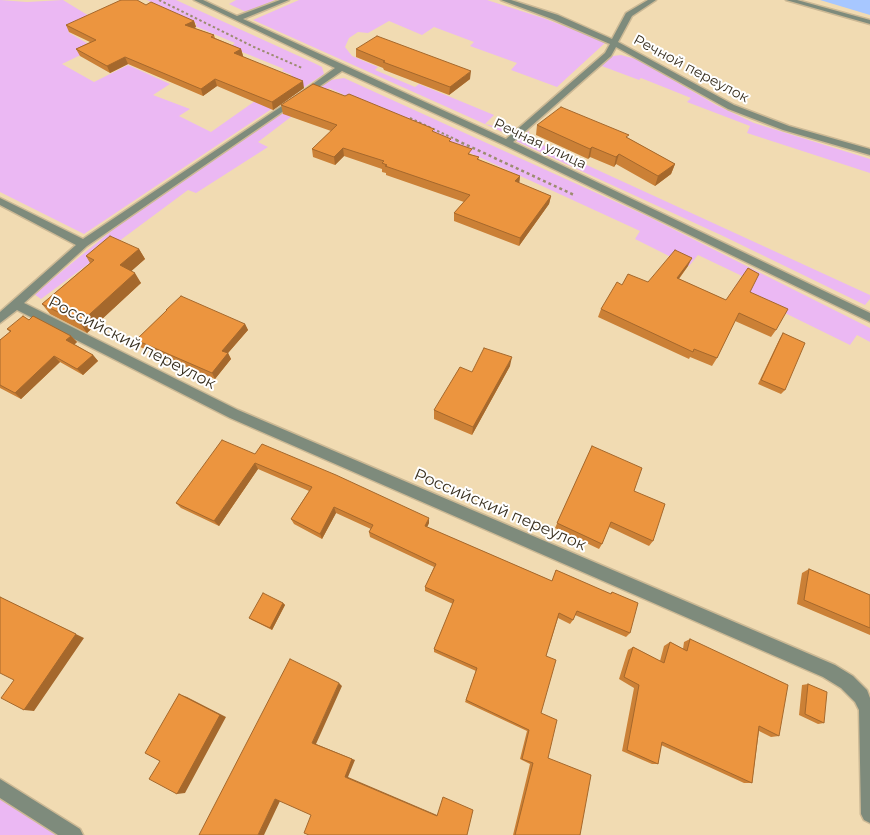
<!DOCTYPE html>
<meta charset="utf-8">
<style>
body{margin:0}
canvas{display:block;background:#f1dbb2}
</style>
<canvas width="870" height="835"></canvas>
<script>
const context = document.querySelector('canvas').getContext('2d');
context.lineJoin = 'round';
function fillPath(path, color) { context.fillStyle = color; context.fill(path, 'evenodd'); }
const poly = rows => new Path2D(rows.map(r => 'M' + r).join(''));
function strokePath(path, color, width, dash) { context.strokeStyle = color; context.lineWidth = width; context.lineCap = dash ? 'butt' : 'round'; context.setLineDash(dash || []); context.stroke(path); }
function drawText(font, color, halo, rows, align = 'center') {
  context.font = font + ' Montserrat,sans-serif'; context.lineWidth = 4; context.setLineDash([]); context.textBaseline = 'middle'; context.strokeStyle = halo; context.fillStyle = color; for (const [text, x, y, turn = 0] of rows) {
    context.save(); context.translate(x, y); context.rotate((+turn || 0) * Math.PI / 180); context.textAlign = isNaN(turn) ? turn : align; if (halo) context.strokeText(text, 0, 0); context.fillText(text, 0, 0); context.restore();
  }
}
const green = poly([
 [0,0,27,2,63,0,94,19,68,32,95,48,62,64,94,82,128,65,170,84,153,95,190,109,179,116,211,132,292,75,282,71,284,69,230,47,235,43,195,26,197,24,147,0,176,0,314,63,322,67,324,74,84,234,0,192],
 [236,0,275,0,246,12,229,4],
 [299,0,487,0,543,18,606,42,557,87,511,70,517,63,470,46,474,42,434,27,422,35,389,21,368,33,358,32,349,38,345,47,352,56,378,67,375,70,415,87,419,84,494,115,485,124,506,129,516,126,507,134,253,20],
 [621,55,639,60,716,105,754,123,870,159,870,173,747,133,750,126,687,102,691,98,641,78,639,80,599,65,613,56],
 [344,78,647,216,870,328,870,342,857,335,850,345,734,288,742,276,698,255,689,266,635,239,640,231,329,88,258,142,268,147,196,193,188,190,41,299,34,294,121,223,331,80],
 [529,131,530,139,870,295,870,299,865,305,723,236,516,141],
 [0,796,61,835,0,835]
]);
const water = poly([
 [820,0,870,0,870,15]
]);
const pathFar1 = poly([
 [159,0,254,47,302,68],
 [410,118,459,141]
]);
const path = poly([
 [456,140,574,195]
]);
const minor = poly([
 [194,0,203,0,237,16,280,0,289,0,243,19,506,139,605,53,610,44,552,19,501,0,511,0,558,15,612,39,626,13,648,0,656,0,632,16,618,42,734,105,789,126,870,149,870,155,783,130,728,109,616,47,611,56,513,142,870,313,870,322,504,145,342,71,87,246,24,303,238,410,835,665,853,676,867,690,870,698,870,823,864,820,861,814,859,710,855,702,841,688,823,677,230,418,17,310,0,323,0,312,76,245,0,205,0,198,83,239,288,102,335,68,194,0],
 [786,0,797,0,870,20,870,24,786,0],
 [0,779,80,829,83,835,58,835,0,798,0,779]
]);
const wall = poly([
 [146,5,194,21,196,27,194,28,214,35,215,38,241,49,243,56,242,56,304,88,273,110,217,86,203,96,128,64,110,73,80,56,76,49,90,42,69,32,66,25],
 [356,49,470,79,449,95,384,70,383,68,356,57],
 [281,105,434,132,472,155,479,157,478,160,520,176,519,183,551,196,549,204,519,246,454,221,454,213,464,202,386,175,386,173,382,172,382,169,344,156,335,165,313,157,312,149,331,131,283,114],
 [537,125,628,138,675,164,671,174,655,186,616,164,614,167,590,157,588,159,536,135],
 [139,249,145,259,131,271,141,283,87,333,50,314,42,304,90,263,86,256],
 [688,266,679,279,726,300,750,292,776,330,771,337,735,321,717,358,712,366,690,357,689,359,598,317,601,309,622,285,648,282],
 [166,310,245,324,248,330,228,353,231,359,215,379,140,347,136,340,166,311],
 [29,320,71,336,77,342,74,344,93,355,98,361,83,375,60,362,21,399,0,388,0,340,10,332,7,329],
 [783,333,785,390,781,394,758,384,780,338],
 [510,366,472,435,434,419,434,410,472,372],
 [592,446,634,491,653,541,649,546,609,527,602,544,599,549,555,528],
 [255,454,429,523,427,527,552,581,556,570,610,594,612,592,630,633,626,637,575,615,573,620,570,624,558,618,546,656,541,713,548,758,580,835,513,835,530,764,520,759,527,731,465,702,476,671,434,652,434,649,453,604,425,591,425,587,434,567,370,537,369,532,371,529,336,513,322,539,294,524,291,519,309,491,258,469,219,526,181,508,176,503],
 [809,569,870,595,870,635,797,604,802,573],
 [283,603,285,605,272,630,252,620,249,618],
 [690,639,779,736,771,737,759,731,752,783,744,783,661,745,658,764,652,764,622,751,634,688,619,679,628,650,633,647,660,661,664,646,670,642,683,649,684,642],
 [808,684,824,723,818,724,799,715,802,685]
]);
const shadedWall = poly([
 [194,21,196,27,187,32,185,25],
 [241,49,243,56,236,60,234,53],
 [125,57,128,64,110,73,107,66],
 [471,71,470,79,449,95,450,87],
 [215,79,217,86,203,96,201,89],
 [303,81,304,88,273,110,272,102],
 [592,147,590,157,588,159,590,149],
 [343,148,344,156,335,165,334,157],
 [619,154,616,164,614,167,616,157],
 [675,164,671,174,655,186,658,176],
 [520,176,519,185,515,181],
 [551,196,549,204,519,246,520,238],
 [139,249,145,259,127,275,120,265],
 [692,258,688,266,673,286,677,278],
 [135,273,141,283,87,333,80,323],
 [245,324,248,330,228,353,231,359,215,379,212,373,222,351],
 [71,336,77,342,72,347,66,340],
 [93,355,98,361,83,375,77,369],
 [54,356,60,362,21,399,15,393],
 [512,357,510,366,472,435,473,427],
 [255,463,258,469,219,526,214,521],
 [334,507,336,513,322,539,320,534],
 [429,518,429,523,425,531,425,526],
 [0,597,84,638,34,711,24,710],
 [283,603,285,605,272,630,270,628],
 [339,683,342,686,316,744,355,760,348,777,437,815,437,816,345,777,312,743],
 [179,694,187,697,226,717,185,793,177,794],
 [275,799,281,799,264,835,258,835]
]);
const building = poly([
 [121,0,137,0,146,5,151,2,194,21,185,25,214,35,211,37,241,49,234,53,303,81,272,102,215,79,201,89,125,57,107,66,76,49,96,40,66,25,121,0],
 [377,36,471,71,450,87,383,62,385,61,356,49,377,36],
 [313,84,345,96,349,94,434,129,432,131,451,139,449,141,472,149,468,154,479,157,477,159,520,176,515,181,551,196,520,238,454,213,470,195,385,166,387,165,382,163,384,161,343,148,334,157,312,149,337,125,281,105,313,84],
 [561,107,629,135,626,137,675,164,658,176,619,154,616,157,592,147,590,149,537,125,561,107],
 [110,236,139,249,120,265,135,273,80,323,42,304,94,260,86,256,110,236],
 [675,250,692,258,677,278,726,300,748,268,759,274,750,292,788,309,776,330,739,313,717,358,694,349,693,352,601,309,617,282,622,285,628,274,648,282,675,250],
 [181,296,245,324,222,351,228,353,212,373,136,340,167,310,166,310,181,296],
 [23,316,29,320,33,316,71,336,66,340,93,355,77,369,54,356,15,393,0,385,0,340,11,331,7,329,23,316],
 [783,333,805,343,785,390,761,380,783,333],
 [484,348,512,357,473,427,434,410,460,367,472,372,484,348],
 [222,440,255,454,262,444,336,475,429,518,425,526,552,581,556,570,611,594,612,592,638,603,630,633,577,611,573,620,559,613,546,656,556,660,541,713,557,720,548,758,591,775,580,835,515,835,533,763,522,759,529,730,466,700,477,668,434,649,454,600,425,587,436,564,369,532,373,525,334,507,320,534,291,519,312,487,255,463,214,521,176,503,222,440],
 [592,446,642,468,634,491,665,504,653,541,611,522,602,544,557,523,592,446],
 [809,569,870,595,870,628,804,600,809,569],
 [263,593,283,603,270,628,249,618,263,593],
 [0,597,76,634,24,710,1,698,14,680,0,673,0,597],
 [690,639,788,685,779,736,759,726,752,783,662,742,658,764,627,750,639,685,624,677,633,647,664,663,670,642,687,651,690,639],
 [290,659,339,683,312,743,352,759,345,777,437,816,443,797,473,810,467,835,309,835,304,833,311,815,275,799,258,835,199,835,290,659],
 [808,684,827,692,824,723,805,714,808,684],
 [179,694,220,715,177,794,149,779,160,761,145,753,179,694]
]);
const farStreetnames = [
 ["Речной переулок",691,69,28],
 ["Речная улица",540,144,25]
];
const streetNames = [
 ["Российский переулок",132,343,27],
 ["Российский переулок",500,510,23]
];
fillPath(green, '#ebb8f3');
fillPath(water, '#a7c7ff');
strokePath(minor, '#ccb995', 3);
strokePath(pathFar1, '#9c8c6f', 2, [2.5, 2.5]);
strokePath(path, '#9c8c6f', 2.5, [3, 3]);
fillPath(minor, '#7e8b7c');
fillPath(wall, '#cb8036');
fillPath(shadedWall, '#a5682c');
fillPath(building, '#ec953f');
strokePath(building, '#a5682c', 1);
drawText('14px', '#382f1f', '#fff', farStreetnames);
drawText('16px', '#382f1f', '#fff', streetNames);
</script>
